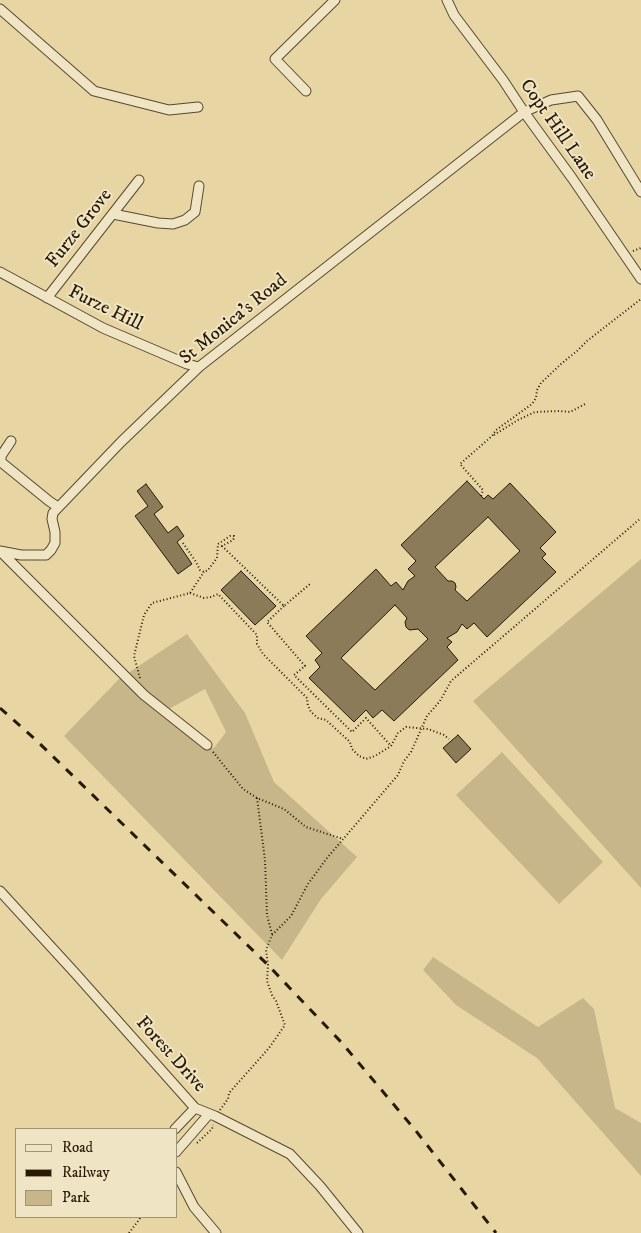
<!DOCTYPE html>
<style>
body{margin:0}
#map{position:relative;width:641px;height:1233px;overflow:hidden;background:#e7d6a4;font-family:"IM FELL DW Pica",serif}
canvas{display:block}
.legend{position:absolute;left:15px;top:1128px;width:162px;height:90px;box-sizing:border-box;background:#efe4c4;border:1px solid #9f9378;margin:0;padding:6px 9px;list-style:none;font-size:15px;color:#281905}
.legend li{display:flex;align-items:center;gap:10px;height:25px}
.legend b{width:25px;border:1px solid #9f9378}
</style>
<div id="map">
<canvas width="641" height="1233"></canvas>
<ul class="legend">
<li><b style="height:6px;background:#efe4c4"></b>Road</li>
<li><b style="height:6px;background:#281905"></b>Railway</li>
<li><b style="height:14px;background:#c7b689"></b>Park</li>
</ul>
</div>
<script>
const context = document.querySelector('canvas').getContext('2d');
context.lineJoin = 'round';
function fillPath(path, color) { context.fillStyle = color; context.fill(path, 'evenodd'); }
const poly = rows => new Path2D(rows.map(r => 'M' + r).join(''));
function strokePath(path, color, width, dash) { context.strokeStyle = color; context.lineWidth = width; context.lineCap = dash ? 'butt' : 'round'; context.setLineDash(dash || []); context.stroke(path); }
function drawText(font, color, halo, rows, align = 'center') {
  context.font = font + ' "IM FELL DW Pica",serif'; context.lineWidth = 4; context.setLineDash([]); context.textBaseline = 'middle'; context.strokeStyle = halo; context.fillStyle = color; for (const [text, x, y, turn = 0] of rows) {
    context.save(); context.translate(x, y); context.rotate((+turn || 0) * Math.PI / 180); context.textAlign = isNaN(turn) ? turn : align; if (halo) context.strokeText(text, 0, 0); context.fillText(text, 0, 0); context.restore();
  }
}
const green = poly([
 [641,559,641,888,473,701],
 [187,634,245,713,274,782,357,857,321,899,282,960,64,736,119,679],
 [205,689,226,732,214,748,204,749,160,714],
 [502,752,603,862,559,904,456,795],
 [433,957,538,1027,583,998,594,1009,615,1108,641,1123,641,1176,537,1058,456,1005,423,970]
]);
const building = poly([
 [467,481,484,499,488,495,493,499,510,483,556,532,540,548,546,554,542,558,556,572,487,637,474,623,467,629,462,624,457,632,447,638,452,642,447,647,458,660,394,721,382,710,373,718,366,710,354,722,309,678,320,667,315,660,322,653,306,636,376,569,391,586,396,582,403,590,408,581,415,576,408,569,416,561,401,545,467,481],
 [488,517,520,551,467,601,455,590,456,587,455,583,452,581,448,581,435,567,488,517],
 [395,605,407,618,405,622,406,627,408,629,410,630,418,629,428,639,375,690,341,658,395,605],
 [146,484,163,507,154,514,168,533,177,526,184,536,177,542,192,564,178,574,135,516,148,506,137,491,146,484],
 [241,571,276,606,255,625,221,590,241,571],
 [458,735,471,749,456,763,443,748,458,735]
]);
const path = poly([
 [633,251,641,248],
 [494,435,518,420,535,412,560,411,570,412,587,403],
 [481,496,483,490,460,464,492,436,496,430,532,404,536,398,537,390,541,383,561,364,577,351,587,341,641,299],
 [183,543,196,562,200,570,204,572,208,570,217,558,218,544,230,536,234,536,234,538,233,540,222,546,284,606,310,584],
 [190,593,204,598,211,597,218,594,257,635,257,644,263,654,307,698,308,706,311,712,318,718,326,720,350,742,352,749,359,756,366,759,375,756,391,746,398,733,406,727,428,729,444,735,449,739],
 [284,606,267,622,305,666,294,675,352,732,366,718,391,746],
 [140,678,134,656,144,615,152,603,190,593,204,572],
 [213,752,243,789,257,798,284,809,306,827,343,839],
 [257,798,265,860,267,915,272,934],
 [220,1110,228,1099,229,1093,269,1048,285,1025,276,1001,272,995,267,981,268,965,266,950,272,935,291,916,308,884,327,858,398,775,404,761,411,752,427,716,440,701,451,681,641,518],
 [197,1143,212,1129,213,1125],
 [129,1233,141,1217]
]);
const minor = poly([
 [447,0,454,15,503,80,524,112,572,178,641,279],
 [0,9,94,91,169,110,198,107],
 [306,91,275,59,335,0],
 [113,214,158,223,173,224,185,220,195,212,199,186],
 [0,272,103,328,187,364,199,367],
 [47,298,139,180],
 [11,441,1,456,1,462,49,501,58,507],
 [0,551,21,555,46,555,51,550,55,543,55,532,52,519,53,513,121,442,199,367,524,112,551,100,578,96,597,120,641,192],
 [1,552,144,695,207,745],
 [0,891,75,973,195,1108,215,1116,290,1154,320,1186,358,1233],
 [175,1129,195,1108],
 [176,1152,209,1114],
 [176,1172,194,1207,216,1233]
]);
const rail = poly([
 [0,708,37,741,268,965,342,1043,416,1131,496,1233]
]);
const streetNames = [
 ["Copt Hill Lane",557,130,55],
 ["Furze Grove",80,229,-52],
 ["Furze Hill",105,309,26],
 ["St Monica's Road",234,320,-39],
 ["Forest Drive",170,1055,48]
];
fillPath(green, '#c7b689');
fillPath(building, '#8b7b58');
strokePath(building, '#281905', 1);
strokePath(minor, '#58482d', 11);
strokePath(path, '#281905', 2, [1, 2.5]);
strokePath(minor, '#efe4c4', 9);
strokePath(rail, '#281905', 3, [9, 9]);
drawText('19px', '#281905', '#efe4c4', streetNames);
</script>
